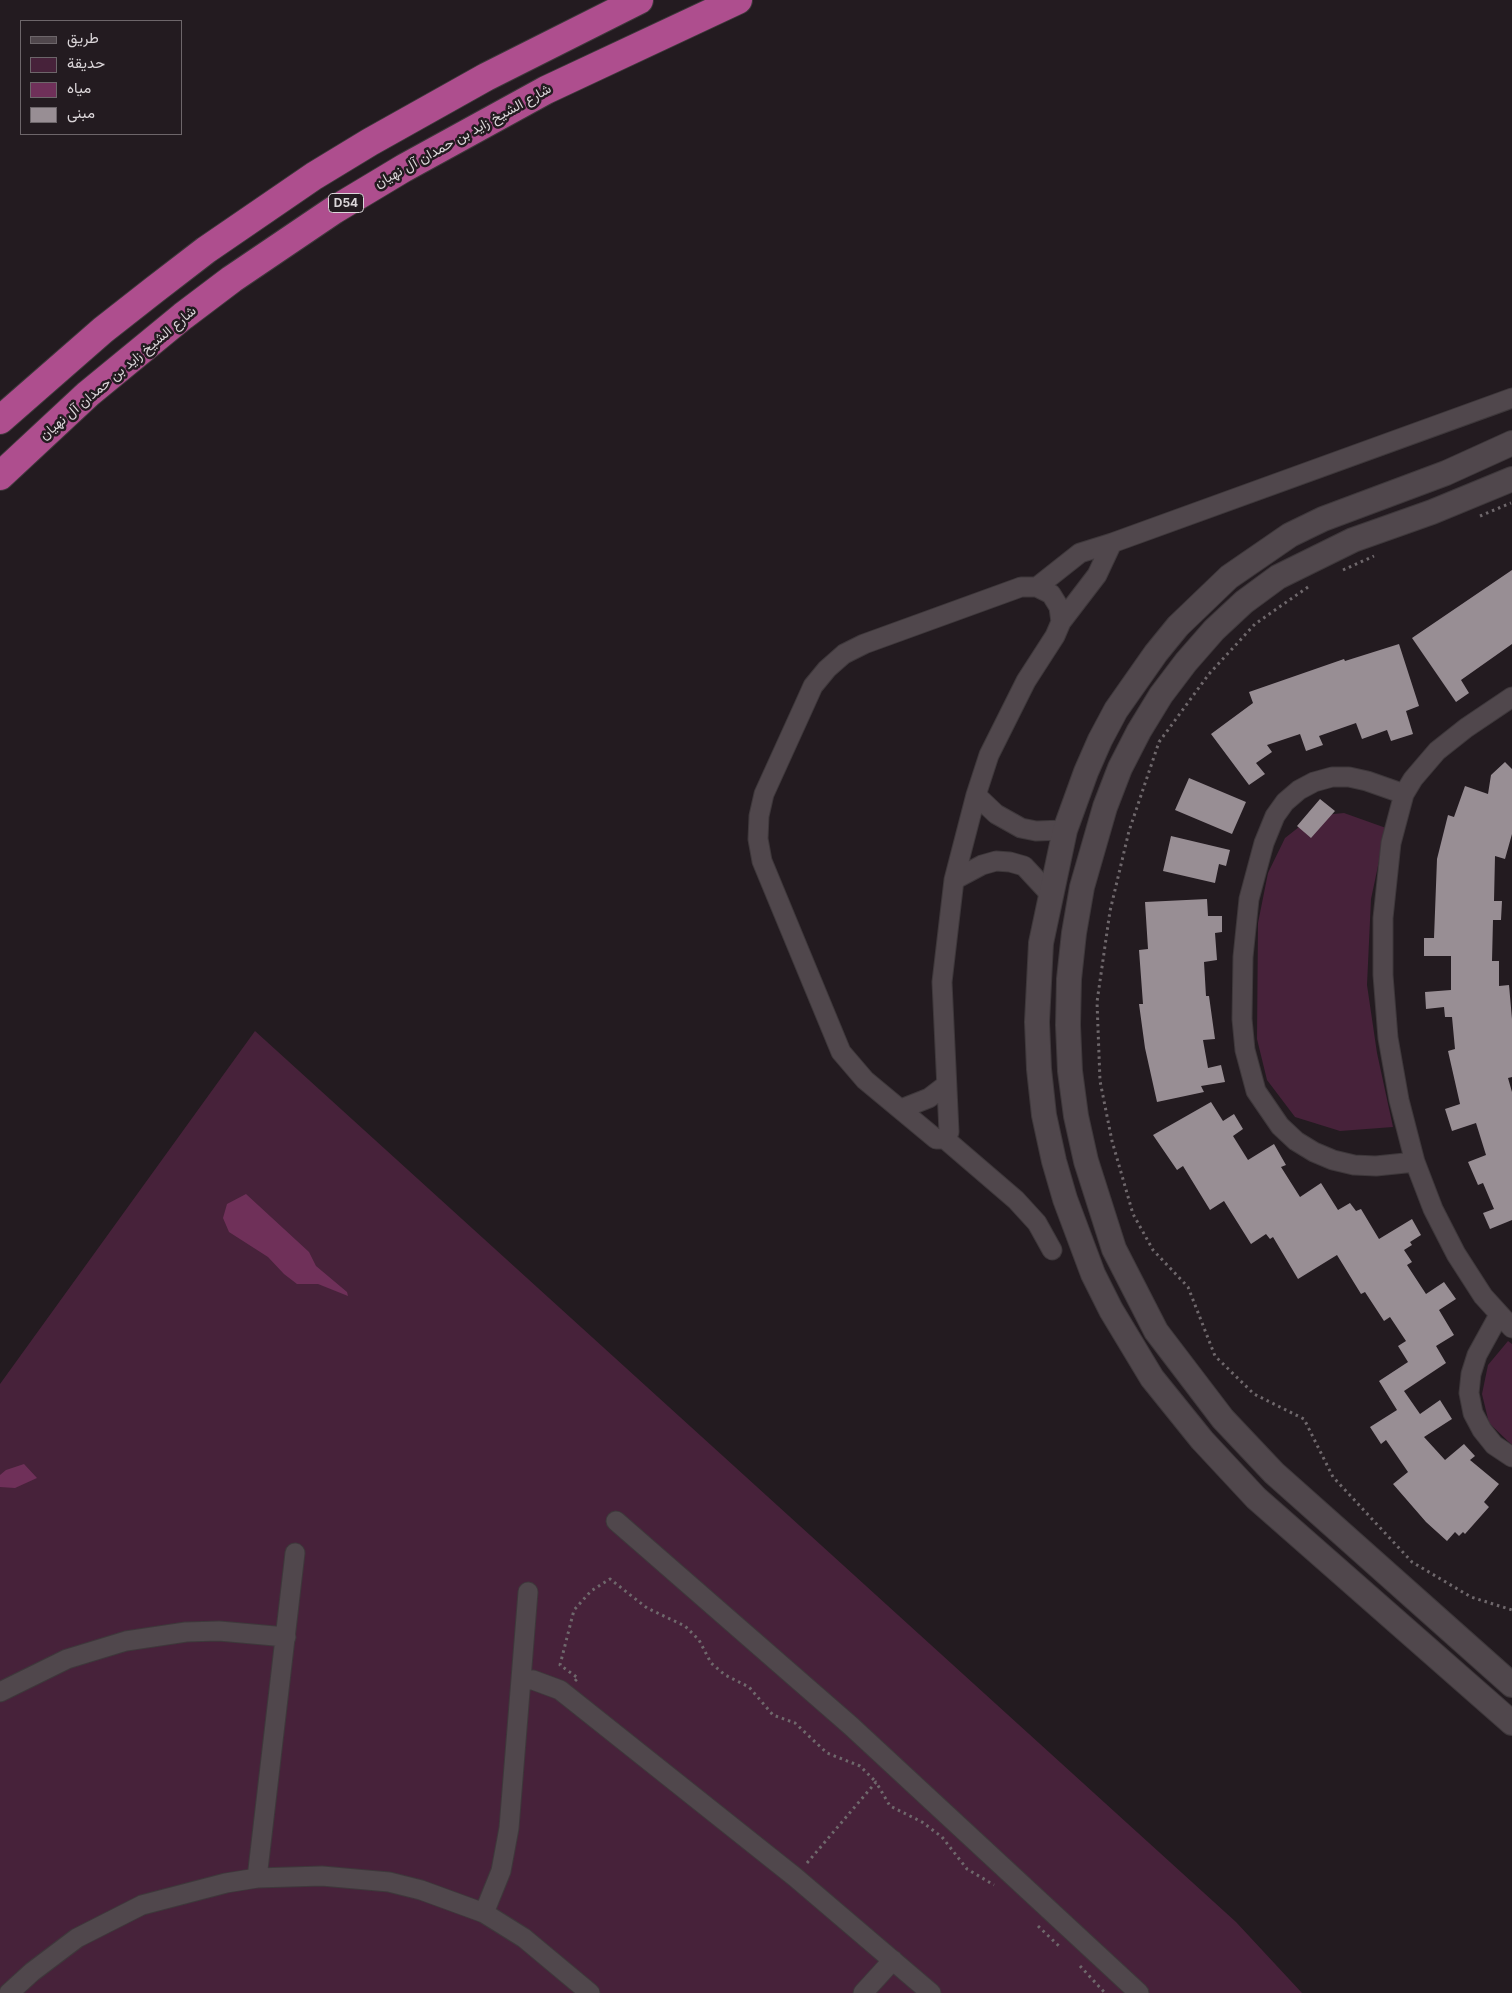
<!DOCTYPE html>
<meta charset="utf-8">
<style>
body{margin:0}
#map{position:relative;width:1512px;height:1993px;overflow:hidden;background:#231b20;font-family:Inter,Vazirmatn,sans-serif}
canvas{display:block}
.legend{position:absolute;left:20px;top:20px;width:162px;height:115px;box-sizing:border-box;background:#231b20;border:1px solid #6d666a;margin:0;padding:6px 9px;list-style:none;font-size:15px;color:#dbd6d9}
.legend li{display:flex;align-items:center;gap:10px;height:25px}
.legend b{width:25px;border:1px solid #6d666a}
</style>
<div id="map">
<canvas width="1512" height="1993"></canvas>
<ul class="legend">
<li><b style="height:6px;background:#50474c"></b>طريق</li>
<li><b style="height:14px;background:#47223a"></b>حديقة</li>
<li><b style="height:14px;background:#6f3059"></b>مياه</li>
<li><b style="height:14px;background:#988e94"></b>مبنى</li>
</ul>
</div>
<script>
const context = document.querySelector('canvas').getContext('2d');
context.lineJoin = 'round';
function fillPath(path, color) { context.fillStyle = color; context.fill(path, 'evenodd'); }
const poly = rows => new Path2D(rows.map(r => 'M' + r).join(''));
function strokePath(path, color, width, dash) { context.strokeStyle = color; context.lineWidth = width; context.lineCap = dash ? 'butt' : 'round'; context.setLineDash(dash || []); context.stroke(path); }
function drawText(font, color, halo, rows, align = 'center') {
  context.font = font + ' Inter,Vazirmatn,sans-serif'; context.lineWidth = 5; context.setLineDash([]); context.textBaseline = 'middle'; context.strokeStyle = halo; context.fillStyle = color; for (const [text, x, y, turn = 0] of rows) {
    context.save(); context.translate(x, y); context.rotate((+turn || 0) * Math.PI / 180); context.textAlign = isNaN(turn) ? turn : align; if (halo) context.strokeText(text, 0, 0); context.fillText(text, 0, 0); context.restore();
  }
}
const green = poly([
 [1344,813,1386,828,1371,899,1367,985,1377,1053,1393,1127,1340,1131,1295,1117,1267,1080,1257,1039,1258,923,1268,873,1285,838,1313,816],
 [255,1031,1236,1922,1302,1993,0,1993,0,1384],
 [1508,1341,1512,1344,1512,1445,1489,1423,1482,1394,1488,1365]
]);
const water = poly([
 [246,1194,309,1252,316,1266,347,1292,348,1296,318,1284,297,1284,284,1274,268,1257,229,1232,223,1218,227,1204],
 [24,1464,37,1478,15,1488,0,1487,0,1475,6,1470]
]);
const building = poly([
 [1512,570,1512,644,1461,680,1469,693,1456,702,1412,638],
 [1399,644,1419,706,1406,711,1413,734,1391,741,1387,730,1362,739,1356,723,1319,736,1323,745,1306,751,1300,734,1267,745,1272,752,1256,763,1265,774,1249,785,1211,734,1253,703,1249,692,1344,659,1345,661],
 [1505,762,1512,769,1512,834,1505,859,1495,856,1494,901,1502,901,1501,920,1493,920,1492,961,1499,961,1499,986,1509,985,1512,1019,1512,1077,1508,1078,1512,1092,1512,1220,1490,1229,1483,1213,1494,1209,1483,1183,1478,1185,1468,1162,1486,1155,1476,1123,1452,1131,1445,1109,1460,1104,1448,1051,1455,1049,1452,1017,1445,1017,1444,1007,1426,1009,1425,992,1451,990,1451,956,1424,956,1424,938,1434,938,1437,859,1448,815,1454,817,1465,786,1488,794,1491,775],
 [1189,778,1246,802,1232,834,1175,810],
 [1320,799,1335,811,1311,838,1297,826],
 [1171,836,1230,850,1226,866,1219,864,1215,883,1163,871],
 [1207,899,1208,916,1222,916,1222,932,1215,933,1217,960,1204,962,1206,996,1209,996,1215,1039,1203,1040,1208,1068,1221,1065,1225,1082,1201,1086,1204,1092,1157,1102,1145,1048,1139,1004,1143,1004,1139,950,1148,949,1145,902],
 [1211,1102,1223,1121,1234,1114,1243,1129,1233,1136,1248,1160,1274,1144,1286,1165,1281,1167,1300,1197,1321,1183,1338,1210,1350,1203,1356,1211,1361,1209,1379,1239,1412,1219,1421,1235,1410,1242,1412,1245,1404,1250,1412,1262,1407,1265,1426,1294,1444,1282,1456,1299,1439,1310,1454,1335,1436,1346,1446,1363,1404,1391,1420,1414,1440,1400,1452,1419,1424,1437,1445,1460,1464,1444,1475,1456,1470,1460,1499,1484,1484,1502,1489,1507,1465,1534,1463,1532,1459,1536,1455,1532,1447,1541,1426,1522,1393,1484,1408,1472,1386,1440,1381,1444,1370,1427,1397,1410,1379,1381,1408,1362,1398,1346,1406,1341,1390,1317,1384,1321,1365,1292,1361,1294,1337,1255,1298,1279,1273,1237,1270,1239,1266,1234,1251,1244,1224,1201,1210,1210,1183,1166,1177,1170,1153,1135]
]);
const path = poly([
 [1480,516,1511,503],
 [1343,570,1374,556],
 [1308,587,1255,624,1209,674,1159,742,1129,831,1110,911,1097,1002,1100,1081,1112,1141,1133,1214,1153,1250,1188,1287,1215,1356,1254,1394,1304,1419,1333,1477,1412,1562,1471,1597,1512,1610],
 [575,1681,578,1678,560,1665,574,1610,591,1591,610,1579,647,1608,685,1626,699,1640,711,1663,725,1675,749,1687,773,1715,795,1723,827,1753,860,1766,876,1782],
 [807,1863,876,1782,890,1806,922,1822,942,1837,967,1869,994,1885],
 [1038,1926,1061,1948],
 [1080,1966,1105,1993]
]);
const minor = poly([
 [1021,587,1037,587,1051,594,1059,607,1061,622,1055,636,1026,681,989,755,976,795,954,880,942,982,949,1132,945,1139,936,1139,865,1080,841,1052,762,861,758,839,759,816,764,794,804,706,813,686,827,669,844,654,864,644,1021,587],
 [1037,587,1080,553,1112,543,1512,398],
 [1061,622,1097,575,1112,543],
 [1512,697,1466,728,1437,751,1413,779,1404,794,1391,843,1383,918,1383,975,1388,1038,1399,1100,1415,1162,1433,1209,1456,1254,1483,1296,1512,1328],
 [1404,794,1367,781,1349,777,1332,777,1314,782,1299,790,1285,802,1275,816,1264,843,1249,899,1243,957,1242,1019,1245,1050,1256,1091,1280,1126,1296,1141,1314,1152,1333,1160,1354,1165,1376,1166,1415,1162],
 [976,795,996,814,1021,828,1036,831,1065,830],
 [954,880,982,865,996,861,1010,862,1024,866,1050,894],
 [901,1109,929,1098,946,1085],
 [945,1139,1016,1200,1037,1223,1052,1250],
 [1499,1315,1477,1355,1471,1374,1469,1393,1473,1413,1482,1430,1494,1445,1512,1457],
 [616,1521,851,1726,1139,1993],
 [521,1679,533,1680,560,1690,795,1877,931,1993],
 [0,1692,67,1659,126,1641,186,1632,219,1631,286,1637],
 [257,1878,295,1553],
 [484,1913,501,1871,509,1828,528,1592],
 [9,1993,32,1972,77,1938,142,1905,226,1883,257,1878,322,1876,389,1882,421,1890,484,1913,524,1938,590,1993],
 [863,1993,893,1960]
]);
const tertiary = poly([
 [1512,443,1446,473,1323,519,1290,535,1229,577,1178,626,1156,653,1116,710,1100,740,1086,772,1065,830,1041,943,1037,1022,1039,1069,1044,1115,1054,1161,1065,1199,1093,1274,1111,1310,1152,1378,1202,1440,1256,1498,1512,1723],
 [1512,479,1432,512,1353,540,1278,577,1244,602,1214,630,1186,662,1161,695,1139,731,1120,768,1105,807,1082,887,1074,933,1069,979,1068,1025,1070,1071,1076,1116,1086,1161,1114,1249,1156,1331,1223,1419,1274,1473,1512,1685]
]);
const trunk = poly([
 [0,420,103,330,154,290,206,250,314,176,370,142,486,77,639,0],
 [0,476,88,394,183,316,232,279,334,210,404,168,546,90,738,0]
]);
const shields = [
 [346,203,35]
];
const shieldNames = [
 ["D54",346,203]
];
const streetNames = [
 ["شارع الشيخ زايد بن حمدان آل نهيان",463,136,-29],
 ["شارع الشيخ زايد بن حمدان آل نهيان",118,373,-40]
];
fillPath(green, '#47223a');
fillPath(water, '#6f3059');
fillPath(building, '#988e94');
strokePath(minor, '#3e383b', 21);
strokePath(tertiary, '#3e383b', 26);
strokePath(trunk, '#3e383b', 30);
strokePath(path, '#6f686c', 3, [2.5, 4]);
strokePath(minor, '#50474c', 19);
strokePath(tertiary, '#50474c', 24);
strokePath(trunk, '#ae4e8e', 28);
for (const [x, y, w] of shields) { const box = new Path2D(); box.roundRect(x - w / 2, y - 9.5, w, 19, 4); context.fillStyle = '#231b20'; context.fill(box); strokePath(box, '#dbd6d9', 1); }
drawText('bold 12px', '#dbd6d9', null, shieldNames);
drawText('14px', '#dbd6d9', '#231b20', streetNames);
</script>
